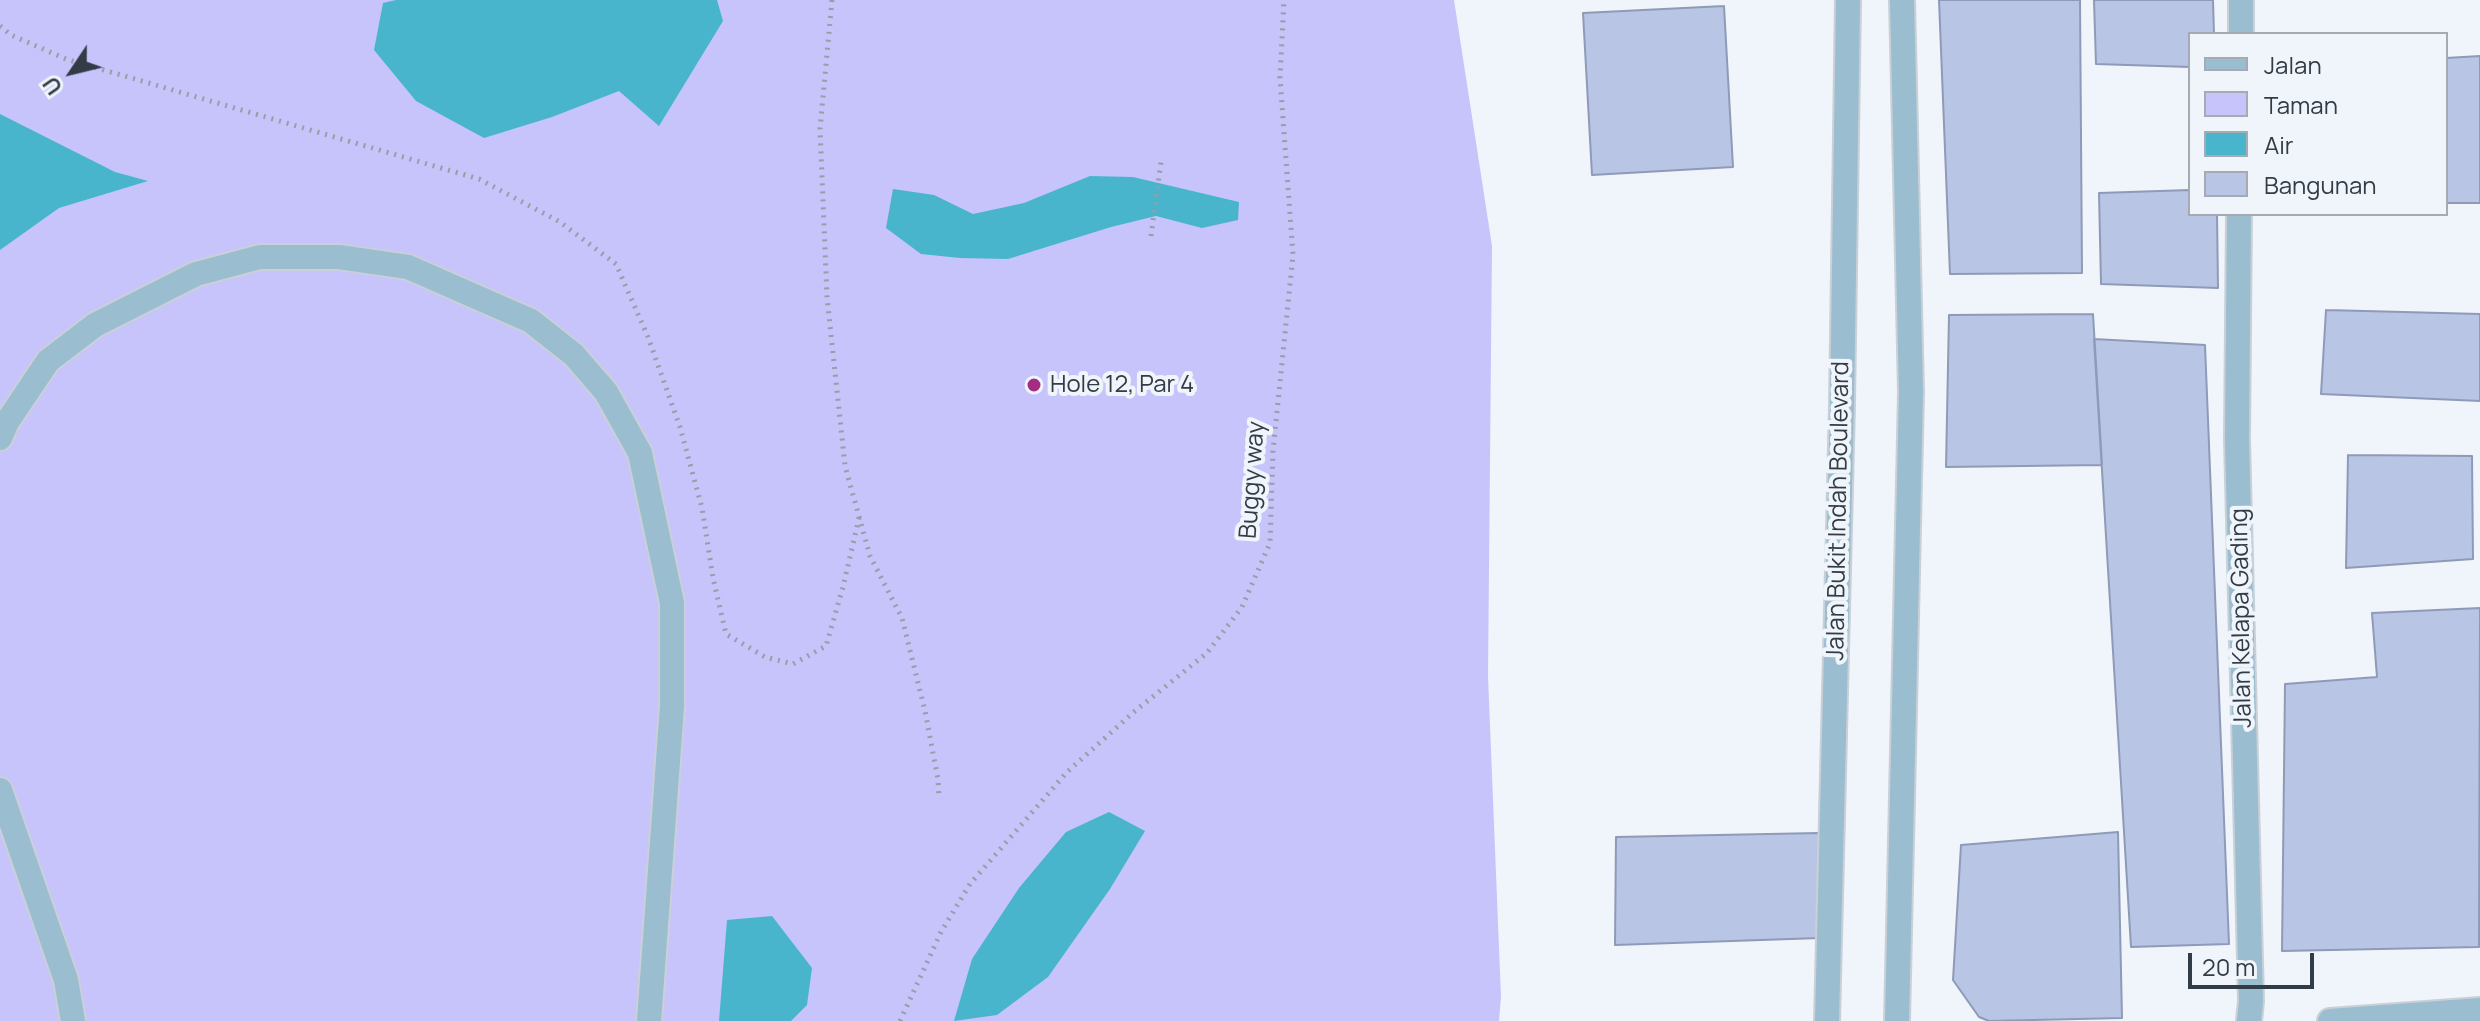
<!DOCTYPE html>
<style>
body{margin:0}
#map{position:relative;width:2480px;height:1021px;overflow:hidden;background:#f0f5fb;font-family:Manrope,sans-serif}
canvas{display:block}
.legend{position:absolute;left:2188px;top:32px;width:260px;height:184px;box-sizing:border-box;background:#f0f5fb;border:2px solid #a4abb3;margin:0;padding:10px 14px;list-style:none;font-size:24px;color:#323c46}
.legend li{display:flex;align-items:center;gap:16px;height:40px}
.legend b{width:40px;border:2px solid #a4abb3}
.north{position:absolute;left:32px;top:32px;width:80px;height:80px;-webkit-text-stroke:6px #f0f5fb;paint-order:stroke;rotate:235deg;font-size:22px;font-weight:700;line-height:32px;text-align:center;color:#323c46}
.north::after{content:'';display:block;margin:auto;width:28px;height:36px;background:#323c46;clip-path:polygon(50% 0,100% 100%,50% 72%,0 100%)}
.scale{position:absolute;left:2188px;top:953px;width:126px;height:36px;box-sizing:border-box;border:4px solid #323c46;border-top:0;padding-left:10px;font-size:24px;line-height:28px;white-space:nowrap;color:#323c46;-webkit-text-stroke:6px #f0f5fb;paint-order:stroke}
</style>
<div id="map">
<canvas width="2480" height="1021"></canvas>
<ul class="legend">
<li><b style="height:10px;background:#9abdd0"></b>Jalan</li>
<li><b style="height:22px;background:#c6c4fb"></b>Taman</li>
<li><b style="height:22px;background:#48b5cc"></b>Air</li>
<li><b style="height:22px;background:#b9c5e4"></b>Bangunan</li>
</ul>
<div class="north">U</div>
<div class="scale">20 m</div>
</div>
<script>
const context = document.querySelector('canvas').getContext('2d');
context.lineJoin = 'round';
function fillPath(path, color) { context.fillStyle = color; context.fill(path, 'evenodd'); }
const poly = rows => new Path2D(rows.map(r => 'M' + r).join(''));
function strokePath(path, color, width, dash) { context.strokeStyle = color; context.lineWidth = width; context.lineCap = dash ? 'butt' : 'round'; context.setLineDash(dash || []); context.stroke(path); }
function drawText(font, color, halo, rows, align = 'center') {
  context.font = font + ' Manrope,sans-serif'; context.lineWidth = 8; context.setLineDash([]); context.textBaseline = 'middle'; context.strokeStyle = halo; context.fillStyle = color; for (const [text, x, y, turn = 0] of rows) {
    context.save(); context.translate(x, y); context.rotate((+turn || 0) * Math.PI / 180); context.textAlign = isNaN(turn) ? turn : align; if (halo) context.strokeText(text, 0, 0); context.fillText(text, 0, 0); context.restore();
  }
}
const green = poly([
 [0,0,1454,0,1492,246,1488,676,1501,997,1499,1021,0,1021]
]);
const water = poly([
 [396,0,717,0,723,21,659,126,619,91,552,117,484,138,416,101,374,50,383,3],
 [0,114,115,172,148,181,59,208,0,250],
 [1090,176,1133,177,1239,202,1238,220,1202,228,1156,216,1111,227,1008,259,960,258,921,254,886,228,893,189,934,195,973,214,1024,203],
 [1109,812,1145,831,1110,889,1048,977,997,1015,954,1021,972,959,1019,888,1066,832],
 [772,916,812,968,807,1005,791,1021,719,1021,727,920]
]);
const building = poly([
 [1939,0,2080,0,2082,273,1950,274,1939,0],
 [2094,0,2213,0,2214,34,2190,34,2190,67,2096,64,2094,0],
 [1724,6,1733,167,1592,175,1583,13,1724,6],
 [2480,56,2480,203,2446,203,2446,58,2480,56],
 [2190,190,2190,214,2217,214,2218,288,2101,284,2099,193,2190,190],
 [2326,310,2480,314,2480,401,2321,394,2326,310],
 [2093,314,2102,465,1946,467,1949,315,2093,314],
 [2094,339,2205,345,2229,944,2131,947,2094,339],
 [2348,455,2472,456,2473,559,2346,568,2348,455],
 [2480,608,2479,947,2282,951,2285,684,2377,677,2372,613,2480,608],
 [2118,832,2122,1018,1989,1021,1979,1017,1953,980,1961,845,2118,832],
 [1819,833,1820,938,1615,945,1616,837,1819,833]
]);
const path = poly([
 [832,0,820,129,827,297,845,466,870,556,902,618,925,711,938,779,939,799],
 [0,26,11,35,66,59,479,179,560,222,616,264,648,337,680,427,702,508,713,578,726,634,765,657,793,664,826,646,843,587,859,518],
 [1151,236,1161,162],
 [900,1021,941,932,970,884,1067,772,1135,711,1207,653,1242,607,1270,543,1273,451,1293,255,1280,78,1284,0]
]);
const minor = poly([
 [2241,34,2241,0],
 [2239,214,2237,439,2251,1001,2249,1021],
 [0,438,7,422,48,361,95,325,196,274,260,257,339,257,408,267,531,321,574,355,606,392,640,453,672,603,672,706,649,1021],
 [0,790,66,980,73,1021],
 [1827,1021,1842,405,1848,0],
 [1897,1021,1911,392,1902,0],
 [2330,1021,2480,1010]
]);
const markers = [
 [1034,385,8,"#a42d84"]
];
const poiNames = [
 ["Hole 12, Par 4",1050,385]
];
const streetNames = [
 ["Buggy way",1253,480,-86],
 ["Jalan Bukit Indah Boulevard",1839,511,-89],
 ["Jalan Kelapa Gading",2242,618,-91]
];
fillPath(green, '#c6c4fb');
fillPath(water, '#48b5cc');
fillPath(building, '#b9c5e4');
strokePath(building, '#8e9ab8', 2);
strokePath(minor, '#cad0d7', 28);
strokePath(path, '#979ea6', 5, [2, 6]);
strokePath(minor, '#9abdd0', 24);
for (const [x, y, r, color] of markers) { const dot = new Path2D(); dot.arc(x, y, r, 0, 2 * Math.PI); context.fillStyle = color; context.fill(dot); strokePath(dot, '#f0f5fb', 3); }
drawText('24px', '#323c46', '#f0f5fb', poiNames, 'left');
drawText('24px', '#323c46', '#f0f5fb', streetNames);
</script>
